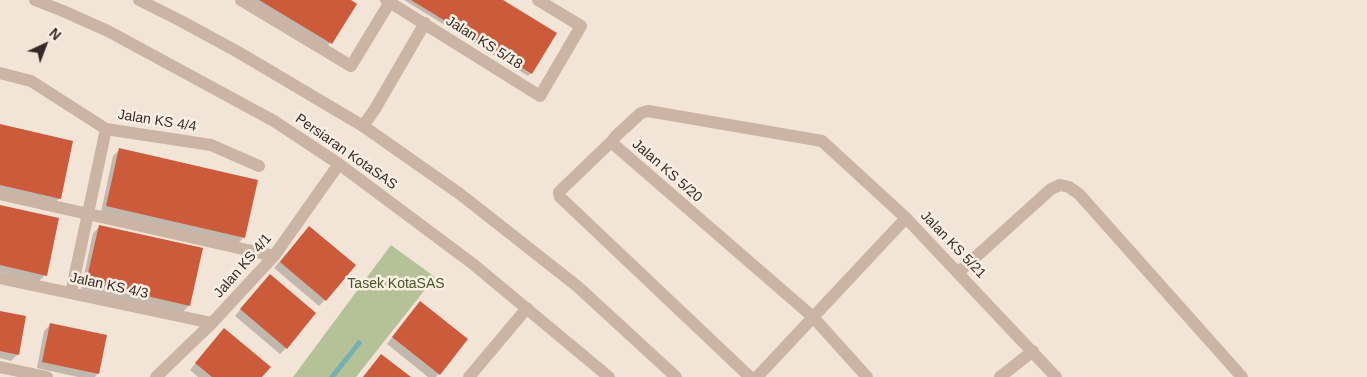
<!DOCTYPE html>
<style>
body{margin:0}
#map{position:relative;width:1367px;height:377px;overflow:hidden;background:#f2e5d8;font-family:Arial,sans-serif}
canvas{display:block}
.north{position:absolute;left:20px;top:20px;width:50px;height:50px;-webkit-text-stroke:4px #faefe4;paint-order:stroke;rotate:43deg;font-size:14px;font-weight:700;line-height:20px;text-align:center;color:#362a26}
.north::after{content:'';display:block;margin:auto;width:18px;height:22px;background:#362a26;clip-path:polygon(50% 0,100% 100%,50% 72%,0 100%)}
</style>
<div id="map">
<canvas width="1367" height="377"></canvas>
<div class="north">N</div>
</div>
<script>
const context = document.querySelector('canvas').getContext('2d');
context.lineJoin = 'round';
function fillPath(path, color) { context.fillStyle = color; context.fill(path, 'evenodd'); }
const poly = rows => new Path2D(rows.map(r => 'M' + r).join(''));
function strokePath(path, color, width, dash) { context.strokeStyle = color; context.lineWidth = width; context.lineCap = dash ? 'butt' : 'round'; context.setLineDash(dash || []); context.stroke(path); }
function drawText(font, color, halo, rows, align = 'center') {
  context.font = font + ' Arial,sans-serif'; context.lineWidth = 5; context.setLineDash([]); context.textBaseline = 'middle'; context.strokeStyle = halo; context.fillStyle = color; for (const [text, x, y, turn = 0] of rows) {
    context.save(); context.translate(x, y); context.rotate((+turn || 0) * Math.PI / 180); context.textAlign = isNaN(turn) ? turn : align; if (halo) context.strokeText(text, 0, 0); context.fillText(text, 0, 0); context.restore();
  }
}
const green = poly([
 [391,245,435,277,356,377,293,377]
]);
const shadow = poly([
 [252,0,348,0,355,4,328,46],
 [404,0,501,0,531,73,528,76],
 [0,126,60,198,53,204,0,192],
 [119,150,244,237,238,243,101,212,113,156],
 [0,206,45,275,39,281,0,272],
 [100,226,189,305,183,312,81,289,93,233],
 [303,234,325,300,319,306,274,268],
 [263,282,286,348,280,354,235,316],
 [414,309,466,339,436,377,428,377,387,344],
 [0,312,18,354,11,361,0,358],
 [50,325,98,373,95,377,78,377,37,368,44,331],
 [218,336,261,377,198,377,190,370]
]);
const stream = poly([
 [332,377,359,343]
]);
const building = poly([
 [259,0,351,0,357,4,332,44],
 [411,0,503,0,557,33,532,74],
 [0,124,73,141,61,199,0,185],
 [119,148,258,180,245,238,106,206],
 [0,205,59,218,47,276,0,265],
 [99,225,203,248,190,306,86,282],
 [309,226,356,265,326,301,280,262],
 [270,274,316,313,287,349,240,309],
 [420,301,468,339,440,375,392,337],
 [0,311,26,316,19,355,0,351],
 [50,323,107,335,99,374,42,362],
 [224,328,271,367,262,377,212,377,195,363],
 [381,354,411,377,363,377]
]);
const minor = poly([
 [35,0,63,11,108,31,274,121,339,164,473,264,609,377],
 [139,0,181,21,238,52,363,126,460,194,577,286,676,377],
 [241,0,351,66,390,2],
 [386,0,540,96,581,26,538,0],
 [0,73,31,81,106,129,211,145,259,166],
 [363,126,375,109,425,23],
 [611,142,559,192,560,197,750,377],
 [0,194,274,256],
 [959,272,1051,189,1060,185,1069,187,1079,194,1242,377],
 [0,278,212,323],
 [71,293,106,129],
 [0,367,47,377],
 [156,377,212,323,274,256,339,164],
 [469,377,527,308],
 [757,377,906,218],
 [867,377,813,317,611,142,616,136,641,113,648,111,822,141,906,218,1056,377],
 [1000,377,1033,351]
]);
const streetNames = [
 ["Jalan KS 5/18",484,43,32],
 ["Jalan KS 4/4",157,121,9],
 ["Persiaran KotaSAS",346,152,35],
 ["Jalan KS 5/20",667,171,41],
 ["Jalan KS 5/21",953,245,46],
 ["Jalan KS 4/1",243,266,-49],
 ["Jalan KS 4/3",109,286,12]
];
const parkNames = [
 ["Tasek KotaSAS",396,284]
];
fillPath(green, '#b5c297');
fillPath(shadow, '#0003');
strokePath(stream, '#75b0b1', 5);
fillPath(building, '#cc5b3c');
strokePath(minor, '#cbb4a3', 12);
drawText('14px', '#362a26', '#faefe4', streetNames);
drawText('14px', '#465528', '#faefe4', parkNames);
</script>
